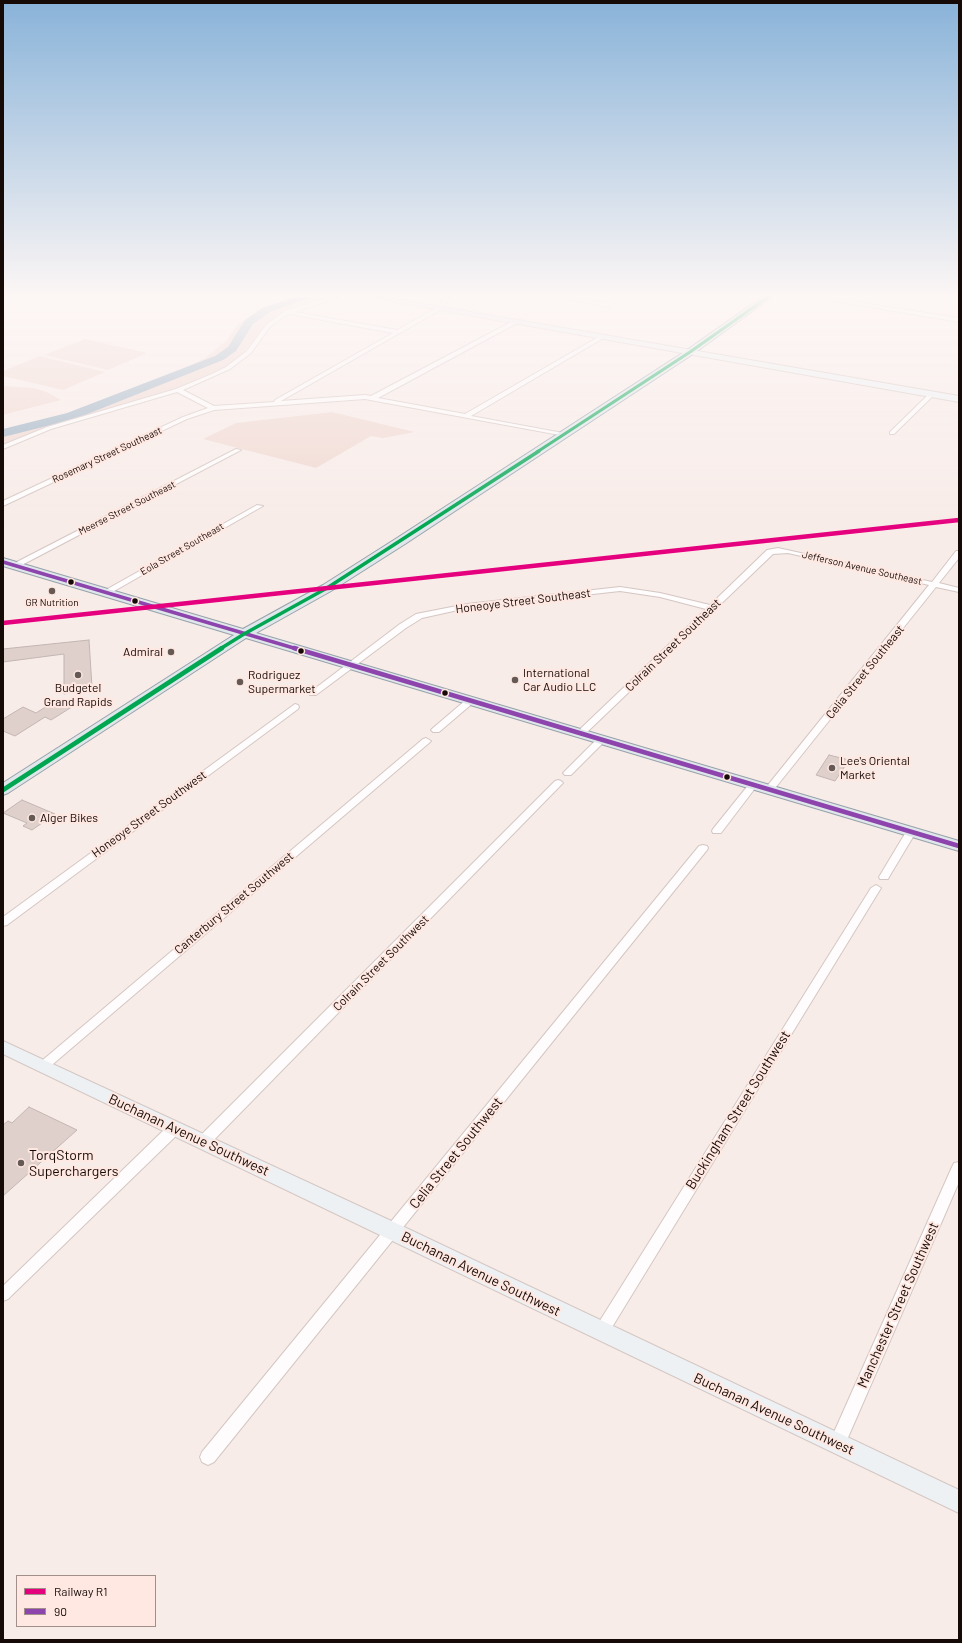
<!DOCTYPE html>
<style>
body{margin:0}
#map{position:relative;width:962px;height:1643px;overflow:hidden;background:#f8ece8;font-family:Barlow,sans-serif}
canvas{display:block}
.frame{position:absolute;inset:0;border:4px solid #160a07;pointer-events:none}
.legend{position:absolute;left:16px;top:1575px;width:140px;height:52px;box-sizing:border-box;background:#ffe8e1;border:1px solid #a28f8a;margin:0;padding:5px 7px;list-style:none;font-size:12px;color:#160a07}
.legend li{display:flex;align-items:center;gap:8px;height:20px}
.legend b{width:20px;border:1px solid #a28f8a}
</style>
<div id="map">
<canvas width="962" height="1643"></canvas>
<div class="frame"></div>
<ul class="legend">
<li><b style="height:5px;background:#e5007d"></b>Railway R1</li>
<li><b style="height:5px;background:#8e44ad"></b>90</li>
</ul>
</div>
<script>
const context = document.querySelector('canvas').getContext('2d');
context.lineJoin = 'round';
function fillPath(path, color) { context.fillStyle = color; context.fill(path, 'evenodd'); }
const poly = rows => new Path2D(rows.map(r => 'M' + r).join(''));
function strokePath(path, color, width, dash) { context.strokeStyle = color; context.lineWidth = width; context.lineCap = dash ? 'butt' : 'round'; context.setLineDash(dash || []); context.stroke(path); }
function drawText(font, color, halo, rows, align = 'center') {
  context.font = font + ' Barlow,sans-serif'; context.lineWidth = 4; context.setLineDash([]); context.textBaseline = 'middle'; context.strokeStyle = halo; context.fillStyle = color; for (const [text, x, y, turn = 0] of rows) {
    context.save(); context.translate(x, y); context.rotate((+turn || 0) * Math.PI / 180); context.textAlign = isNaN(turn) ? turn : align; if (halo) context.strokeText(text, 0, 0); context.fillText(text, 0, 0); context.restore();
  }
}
const green = poly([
 [291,297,327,297,284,313,270,322,239,358,223,368,175,389,61,423,3,445,3,429,68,415,177,372,205,358,226,341,239,323,265,308],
 [85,339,147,353,108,370,44,355],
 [40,356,105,372,63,390,3,376,3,371],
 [3,386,34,388,47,392,61,400,3,415],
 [332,412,415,432,383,438,371,436,316,468,203,439,236,423]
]);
const river = poly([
 [296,297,313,297,270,312,253,324,236,351,223,360,75,419,3,437,3,429,67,413,215,356,228,347,245,320,262,308,296,297]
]);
const building = poly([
 [89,640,92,687,64,694,64,654,3,662,3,649,89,640],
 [58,699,75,705,51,720,45,717,15,736,3,731,3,719,23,707,36,713,58,699],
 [829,755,849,760,835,781,816,775,829,755],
 [22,800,55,814,32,830,23,826,27,823,3,813,22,800],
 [29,1107,77,1130,3,1196,3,1125,8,1121,12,1123,29,1107]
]);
const street = poly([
 [330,297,339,297,295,312,397,330,436,308,446,297,451,297,440,310,281,401,365,395,371,396,513,321,517,321,517,323,378,398,465,414,600,336,605,337,471,416,563,433,565,434,565,436,365,399,214,410,187,419,3,506,3,501,183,417,208,408,177,392,51,429,3,449,3,445,47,427,176,389,212,374,226,367,247,351,266,325,285,311,330,297],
 [290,314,393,333,275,400,274,402,214,406,183,390,230,369,251,353,270,327,283,317,290,314],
 [555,297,569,297,607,303,616,297,622,297,608,307,555,297],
 [810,297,824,297,959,318,959,322,810,297],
 [930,393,935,394,894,434,890,434,890,432,930,393],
 [236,449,241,450,18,567,15,567,11,565,236,449],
 [257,505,263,506,109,594,106,594,102,592,257,505],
 [778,548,932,582,956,551,959,551,959,558,939,583,959,588,959,592,936,587,772,792,769,793,764,790,929,585,788,553,773,554,583,736,580,737,577,736,575,734,577,732,706,609,660,597,620,591,467,608,422,618,406,628,316,695,310,695,309,693,400,624,416,614,467,604,620,587,660,593,710,605,767,550,778,548],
 [470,698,474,701,473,703,439,732,433,732,431,730,433,728,467,699,470,698],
 [295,704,298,705,299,707,298,709,7,925,3,926,3,917,295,704],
 [601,737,606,740,571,775,565,775,563,773,598,738,601,737],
 [426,738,431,741,429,743,46,1070,42,1072,38,1070,36,1067,38,1064,423,739,426,738],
 [558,780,561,781,563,783,561,785,208,1146,203,1147,198,1146,197,1142,198,1138,555,781,558,780],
 [753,782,756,783,758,785,756,787,721,833,713,833,712,831,713,829,750,783,753,782],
 [911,829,916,832,889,877,888,879,880,879,879,877,906,832,911,829],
 [703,845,707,846,708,848,707,850,214,1462,208,1465,202,1462,200,1457,202,1452,699,846,703,845],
 [876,885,881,888,606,1337,601,1339,596,1337,594,1332,596,1327,871,888,876,885],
 [174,1124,179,1125,180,1129,179,1133,8,1299,3,1301,3,1286,169,1125,174,1124],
 [959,1162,959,1182,843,1449,837,1452,831,1449,829,1444,831,1439,952,1167,954,1163,959,1162]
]);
const secondary = poly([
 [366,297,384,297,959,396,959,402,366,297],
 [3,1041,400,1225,959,1490,959,1513,3,1054,3,1041]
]);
const primary = poly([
 [762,297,772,297,693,354,405,544,331,591,256,633,959,841,959,851,246,638,8,793,3,795,3,783,234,635,3,566,3,558,243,629,323,585,397,538,687,350,762,297]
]);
const bus1Far1 = poly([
 [3,562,297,649]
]);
const bus1 = poly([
 [294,648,959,846]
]);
const bus2Far2 = poly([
 [537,452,690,352,768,297]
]);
const bus2Far1 = poly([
 [220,649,244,634,327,588,539,451]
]);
const bus2 = poly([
 [3,790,222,648]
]);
const rail1 = poly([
 [3,623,959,520]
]);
const markers = [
 [71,582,3.5,"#160a07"],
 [52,591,4,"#655956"],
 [135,601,3.5,"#160a07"],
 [301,651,3.5,"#160a07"],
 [171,652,4,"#655956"],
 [78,675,4,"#655956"],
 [515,680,4,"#655956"],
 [240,682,4,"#655956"],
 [445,693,3.5,"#160a07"],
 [832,768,4,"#655956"],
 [727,777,3.5,"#160a07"],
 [32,818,4,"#655956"],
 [21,1163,4,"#655956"]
];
const farStreetnames = [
 ["Rosemary Street Southeast",107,455,-25],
 ["Meerse Street Southeast",127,508,-27],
 ["Eola Street Southeast",182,549,-30],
 ["Jefferson Avenue Southeast",862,568,13]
];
const farPoinames = [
 ["GR Nutrition",52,603]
];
const streetNames = [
 ["Honeoye Street Southeast",523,601,-7],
 ["Colrain Street Southeast",673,645,-44],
 ["Celia Street Southeast",865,672,-51],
 ["Honeoye Street Southwest",149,814,-36],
 ["Canterbury Street Southwest",234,903,-40],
 ["Colrain Street Southwest",381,963,-45]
];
const poiNames = [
 ["Admiral",163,652,"right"],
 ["International",523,673],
 ["Car Audio LLC",523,687],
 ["Rodriguez",248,675],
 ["Supermarket",248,689],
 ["Budgetel",78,688,"center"],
 ["Grand Rapids",78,702,"center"],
 ["Lee's Oriental",840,761],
 ["Market",840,775],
 ["Alger Bikes",40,818]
];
const nearStreetnames = [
 ["Buckingham Street Southwest",738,1110,-58],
 ["Buchanan Avenue Southwest",189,1135,25],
 ["Celia Street Southwest",456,1153,-51],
 ["Buchanan Avenue Southwest",481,1274,26],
 ["Manchester Street Southwest",898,1305,-66],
 ["Buchanan Avenue Southwest",774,1414,25]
];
const nearPoinames = [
 ["TorqStorm",29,1155],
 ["Superchargers",29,1171]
];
fillPath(green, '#f0d8d1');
fillPath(river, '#9cb1c3');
fillPath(building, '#dfd0cc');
strokePath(building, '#c2b6b2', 1);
strokePath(street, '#d4c7c3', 2);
strokePath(secondary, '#d4c7c3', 2);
strokePath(primary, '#97a2aa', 2);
fillPath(street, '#fefcfc');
fillPath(secondary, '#eef1f4');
fillPath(primary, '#dfe7eb');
strokePath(bus1Far1, '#8e44ad', 3.5);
strokePath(bus1, '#8e44ad', 4.5);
strokePath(bus2Far2, '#00a651', 3);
strokePath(bus2Far1, '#00a651', 3.5);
strokePath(bus2, '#00a651', 4.5);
strokePath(rail1, '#e5007d', 4.5);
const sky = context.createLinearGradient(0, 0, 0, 527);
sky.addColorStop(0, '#89b3d9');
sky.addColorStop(0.56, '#fcf6f5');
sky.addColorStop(1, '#fcf6f500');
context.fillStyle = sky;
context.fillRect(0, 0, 962, 527);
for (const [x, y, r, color] of markers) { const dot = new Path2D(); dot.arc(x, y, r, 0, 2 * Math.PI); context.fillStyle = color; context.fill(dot); strokePath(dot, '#ffe8e1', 1.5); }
drawText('10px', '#160a07', '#ffe8e1', farStreetnames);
drawText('10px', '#160a07', '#ffe8e1', farPoinames);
drawText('12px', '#160a07', '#ffe8e1', streetNames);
drawText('12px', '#160a07', '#ffe8e1', poiNames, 'left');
drawText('14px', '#160a07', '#ffe8e1', nearStreetnames);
drawText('14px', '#160a07', '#ffe8e1', nearPoinames, 'left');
</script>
